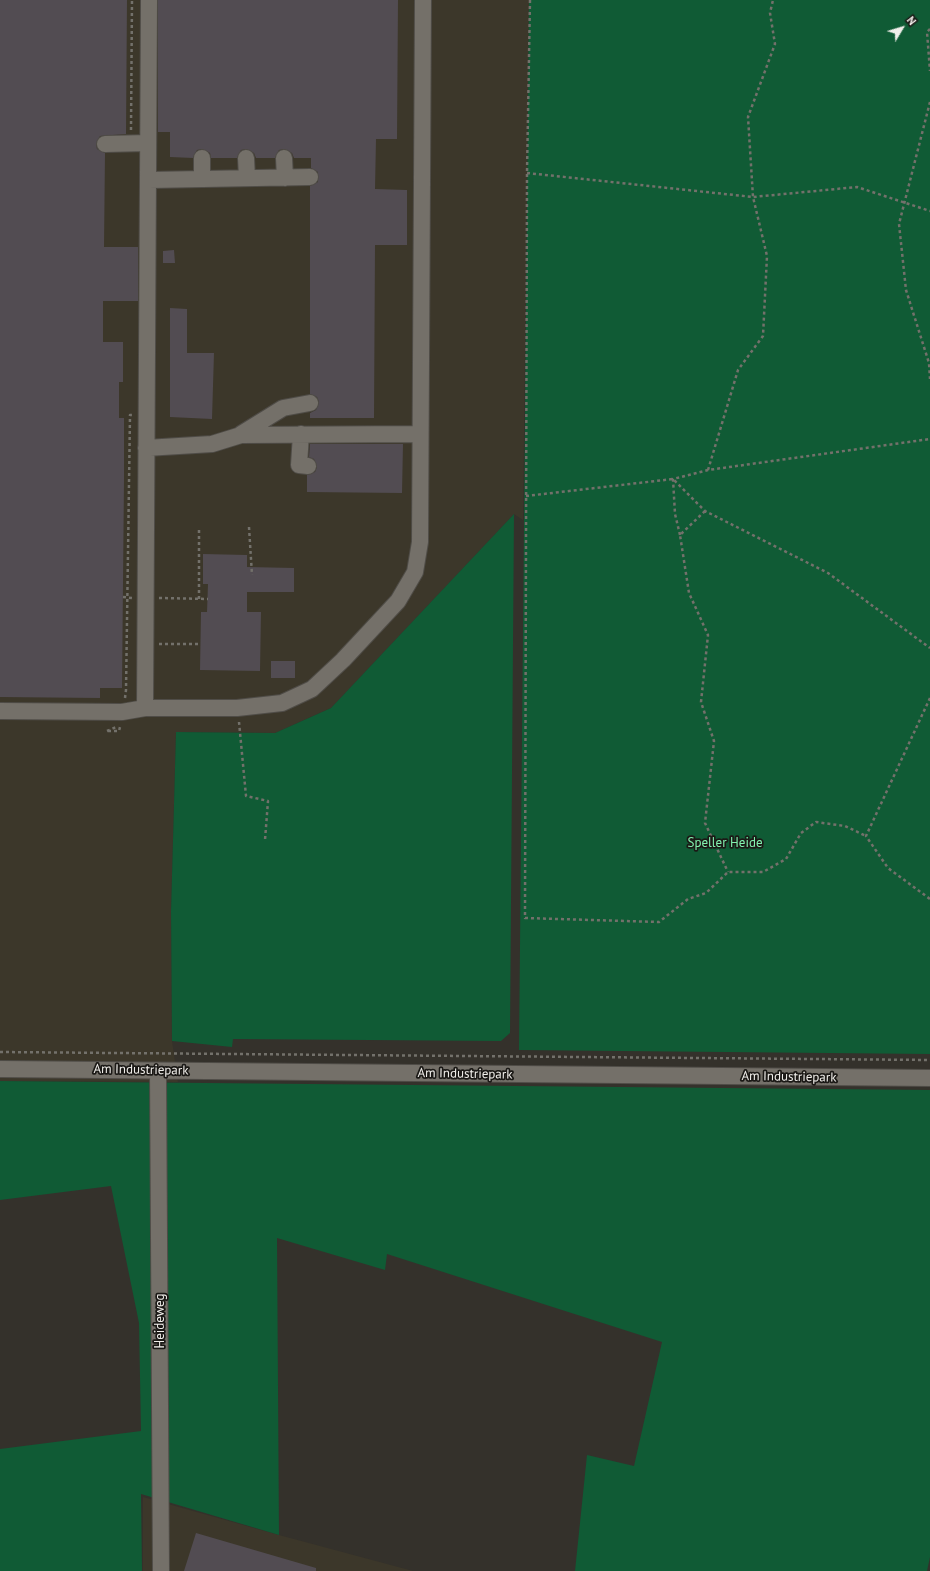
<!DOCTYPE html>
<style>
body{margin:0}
#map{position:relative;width:930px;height:1571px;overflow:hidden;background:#34312b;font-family:"PT Sans",sans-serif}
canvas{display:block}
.north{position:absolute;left:882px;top:8px;width:40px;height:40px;-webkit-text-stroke:3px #1b1916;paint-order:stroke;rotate:52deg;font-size:11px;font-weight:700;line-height:16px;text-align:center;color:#f1efeb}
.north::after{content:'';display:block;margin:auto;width:14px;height:18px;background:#f1efeb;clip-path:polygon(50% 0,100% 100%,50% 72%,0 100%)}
</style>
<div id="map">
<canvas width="930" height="1571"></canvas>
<div class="north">N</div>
</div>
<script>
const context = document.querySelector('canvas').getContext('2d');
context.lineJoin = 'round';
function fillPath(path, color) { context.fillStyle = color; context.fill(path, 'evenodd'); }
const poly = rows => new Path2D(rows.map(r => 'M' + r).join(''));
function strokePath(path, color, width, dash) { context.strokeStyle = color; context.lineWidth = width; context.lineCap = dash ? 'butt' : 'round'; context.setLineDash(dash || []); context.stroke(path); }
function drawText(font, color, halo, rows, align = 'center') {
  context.font = font + ' "PT Sans",sans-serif'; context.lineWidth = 3.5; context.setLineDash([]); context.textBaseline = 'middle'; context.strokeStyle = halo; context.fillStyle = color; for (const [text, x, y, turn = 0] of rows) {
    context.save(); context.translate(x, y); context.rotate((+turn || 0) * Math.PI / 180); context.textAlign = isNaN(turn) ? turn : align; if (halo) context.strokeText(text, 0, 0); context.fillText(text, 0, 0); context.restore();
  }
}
const built = poly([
 [0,0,529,0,523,520,514,514,331,708,275,733,176,732,171,911,172,1041,178,1082,0,1081],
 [143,1497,279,1535,413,1571,143,1571]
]);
const green = poly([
 [529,0,930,0,930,1054,519,1050],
 [514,514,510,1033,501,1041,233,1039,232,1047,172,1041,171,911,176,732,275,733,331,708],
 [0,1081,930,1090,930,1557,927,1571,575,1571,587,1455,634,1466,662,1342,387,1254,385,1270,277,1238,279,1535,141,1494,142,1571,0,1571,0,1449,141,1431,139,1323,111,1186,0,1200]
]);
const building = poly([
 [0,0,127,0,126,134,100,136,96,144,97,149,105,153,104,247,138,247,138,301,103,301,103,342,123,342,123,382,119,382,119,418,124,418,124,479,122,688,100,688,100,698,0,697],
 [158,0,398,0,397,139,376,139,375,189,407,190,407,245,375,245,374,418,310,418,310,413,316,410,319,402,317,397,310,394,310,186,318,182,318,172,311,168,311,158,294,158,292,153,284,149,279,150,275,158,256,158,254,153,246,149,241,150,237,158,211,158,210,153,202,149,197,150,193,158,170,157,170,132,158,132],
 [174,250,175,263,163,263,163,251],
 [170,308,187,309,187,353,214,353,212,419,170,417],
 [310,444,403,444,402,493,307,492,307,475,315,472,317,467,314,459,309,457],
 [203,554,247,555,247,567,294,568,294,592,247,592,247,612,261,612,260,671,200,670,201,612,207,612,208,584,203,584],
 [271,661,295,661,295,678,271,678],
 [196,1533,316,1568,316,1571,184,1571]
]);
const path = poly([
 [530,0,527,173,525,918,659,922,688,899,706,893,728,872,763,872,786,859,801,833,816,822,845,826,866,836],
 [930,29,927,32,930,71],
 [930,102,899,224,906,290,929,363,930,379],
 [131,130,132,0],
 [527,173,753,197,748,117,775,44,770,13,773,0],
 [708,470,738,370,763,336,767,256,753,197,857,187,930,211],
 [526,496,673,479,705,511,828,573,930,648],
 [705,511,680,535,689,593,708,635,701,702,714,741,705,823,728,872],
 [249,527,252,575],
 [680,535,675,514,673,479,708,470,930,439],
 [123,597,132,598],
 [159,598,208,599],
 [199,599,199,527],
 [159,644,201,644],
 [125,698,126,690,130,415,134,415],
 [930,698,866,836,888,868,930,899],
 [239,722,246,796,268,801,265,840],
 [107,731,116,727],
 [108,731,119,731,120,727],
 [0,1052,930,1060]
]);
const minor = poly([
 [105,144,148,143],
 [246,158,247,178],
 [284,158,285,178],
 [202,179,202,158],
 [149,180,310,177],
 [241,434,283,408,310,403],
 [301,434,299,465,308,466],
 [146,448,212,444,241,435,420,434],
 [145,708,237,708,282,703,312,689,343,660,398,601,415,572,420,542,423,0],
 [0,711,122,712,145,708,149,0],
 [0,1069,930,1078],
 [158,1071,161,1571]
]);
const parkNames = [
 ["Speller Heide",725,843]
];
const streetNames = [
 ["Am Industriepark",141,1070,1],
 ["Am Industriepark",465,1074,1],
 ["Am Industriepark",789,1077,1],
 ["Heideweg",160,1321,-90]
];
fillPath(built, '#3c372a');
fillPath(green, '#105b35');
fillPath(building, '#524c52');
strokePath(minor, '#4f4c47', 18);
strokePath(path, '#73716b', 2.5, [3, 3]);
strokePath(minor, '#747069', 16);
drawText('13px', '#82f1ae', '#1b1916', parkNames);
drawText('13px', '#f1efeb', '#1b1916', streetNames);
</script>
